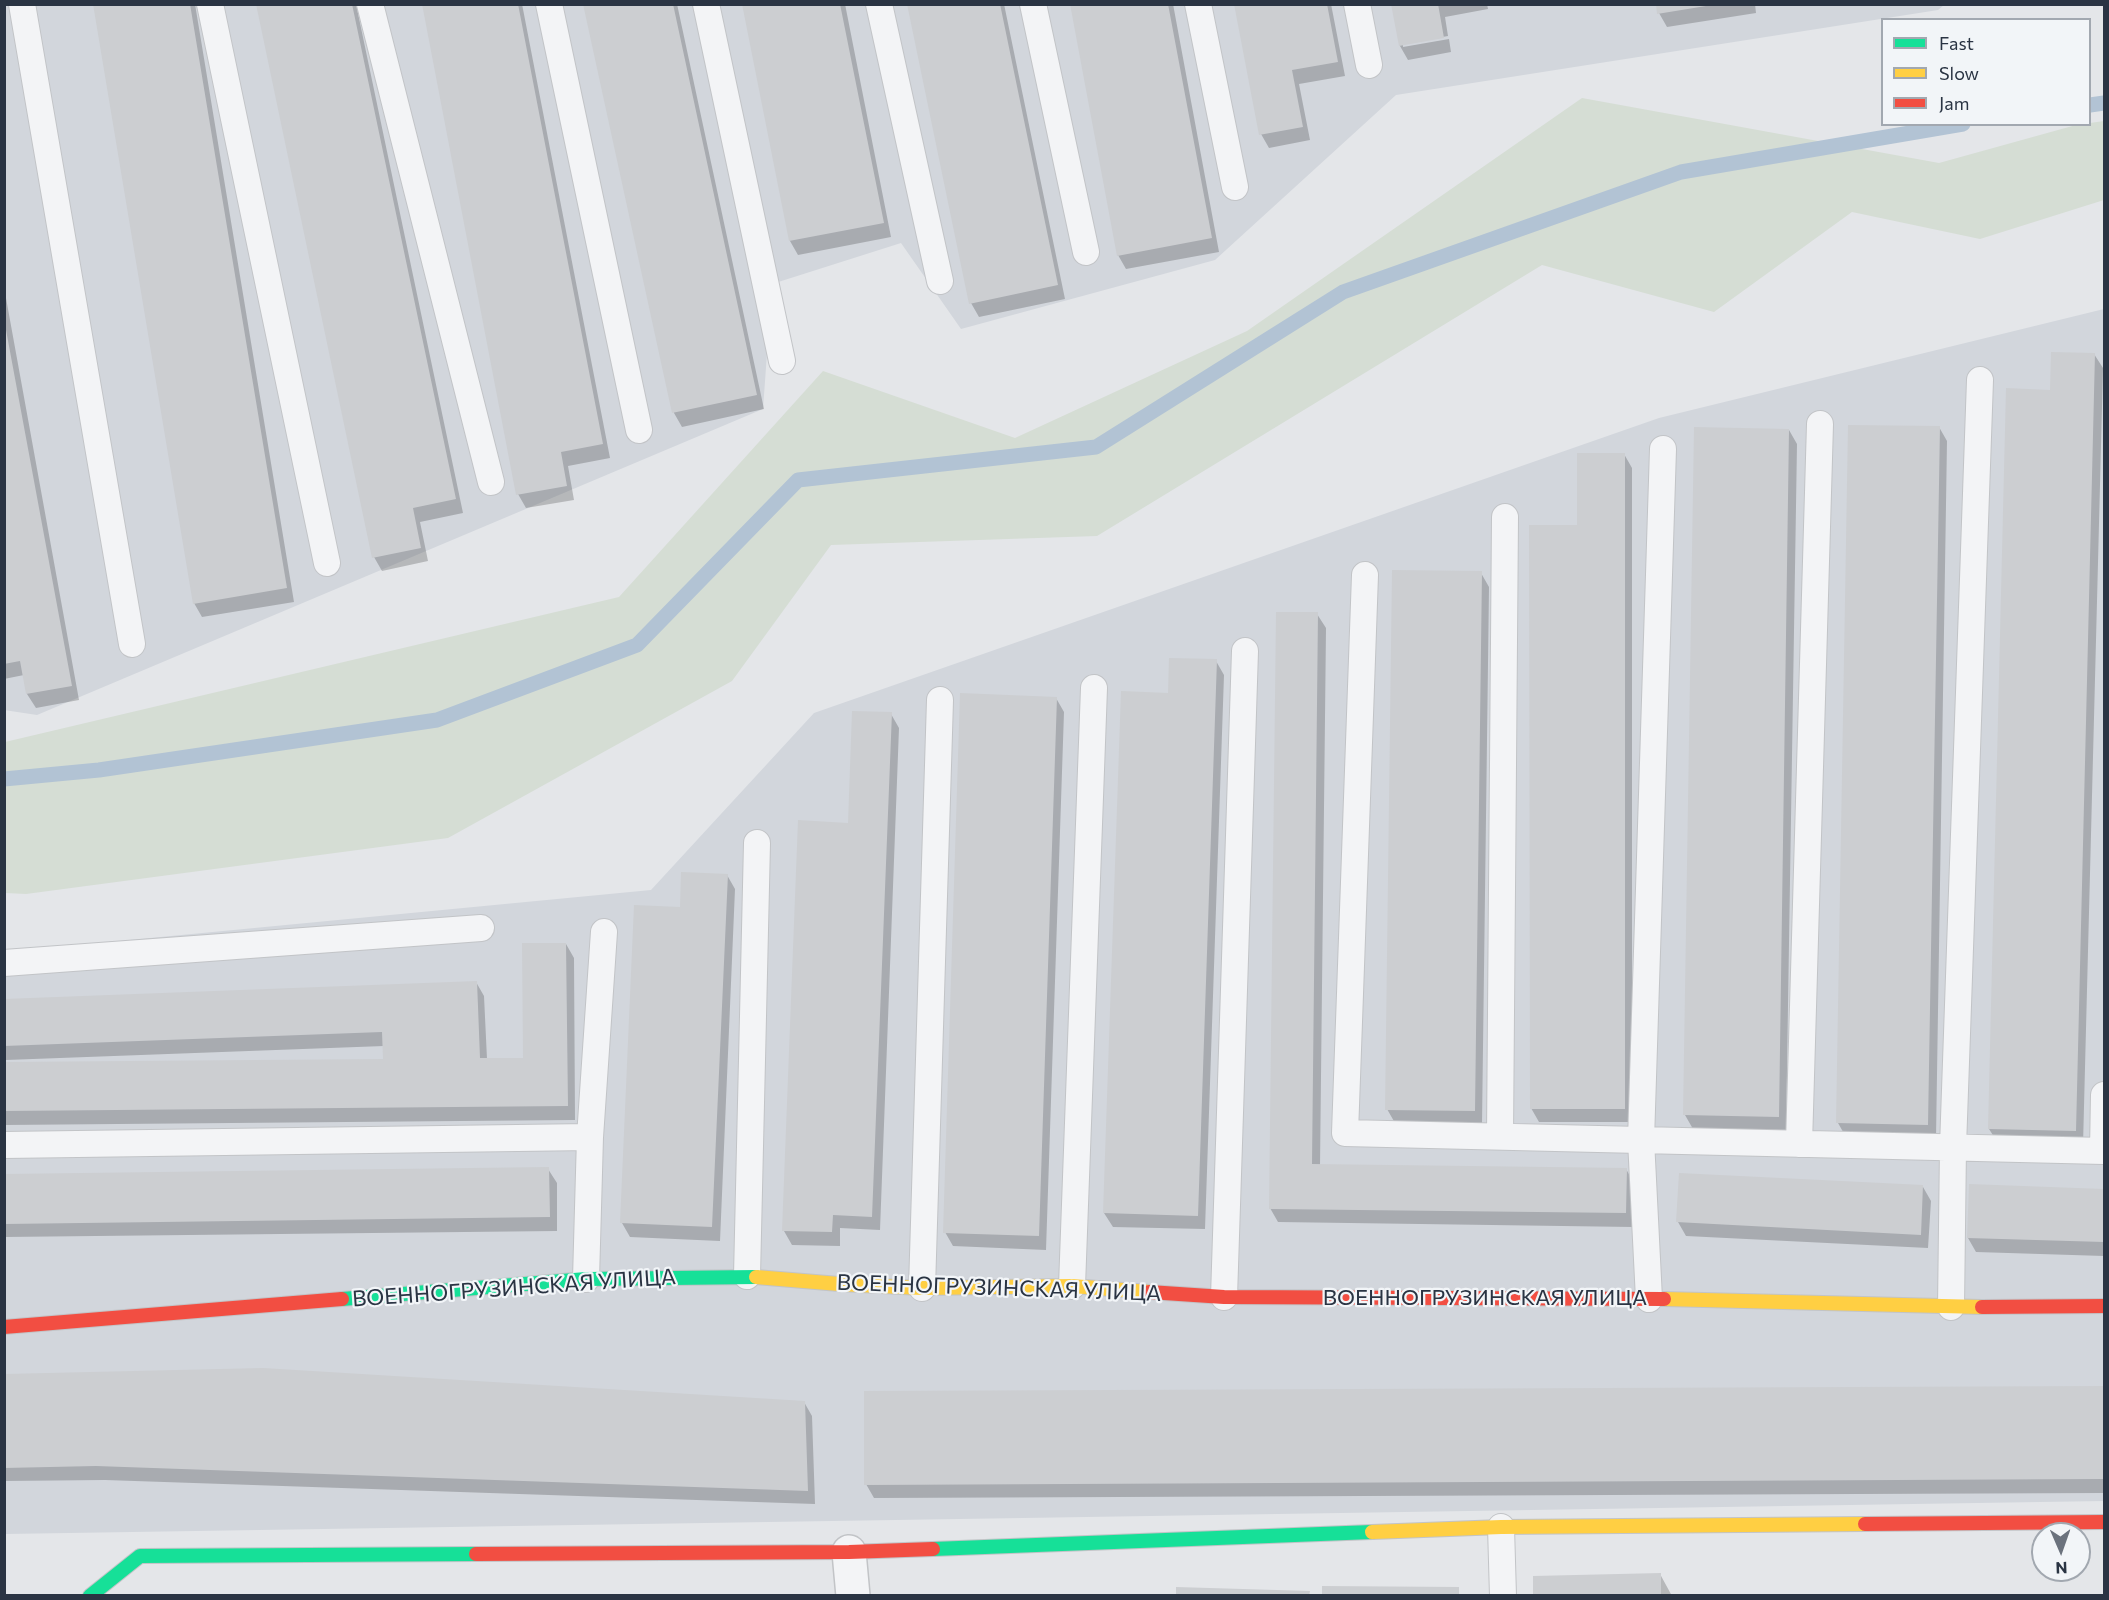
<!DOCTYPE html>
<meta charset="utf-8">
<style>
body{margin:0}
#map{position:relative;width:2109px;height:1600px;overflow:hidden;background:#e4e6e9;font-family:Commissioner,sans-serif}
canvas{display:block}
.frame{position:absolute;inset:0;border:6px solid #2a3443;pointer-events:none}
.legend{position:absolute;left:1881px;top:18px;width:210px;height:108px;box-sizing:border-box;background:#f2f5f8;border:2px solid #a2a8b0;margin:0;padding:8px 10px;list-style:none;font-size:18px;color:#2a3443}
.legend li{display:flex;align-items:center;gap:12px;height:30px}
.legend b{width:30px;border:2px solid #a2a8b0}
.north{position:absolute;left:2031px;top:1522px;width:60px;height:60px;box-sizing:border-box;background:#f2f5f8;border:2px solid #a2a8b0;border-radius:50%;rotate:178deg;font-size:16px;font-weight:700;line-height:24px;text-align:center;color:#2a3443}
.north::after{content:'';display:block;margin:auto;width:21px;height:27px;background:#6b727d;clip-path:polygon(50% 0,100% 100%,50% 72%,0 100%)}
</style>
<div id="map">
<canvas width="2109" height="1600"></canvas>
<div class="frame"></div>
<ul class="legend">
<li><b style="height:8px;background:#16e098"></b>Fast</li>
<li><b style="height:8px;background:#ffcf43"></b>Slow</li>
<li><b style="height:8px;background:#f24e42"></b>Jam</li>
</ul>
<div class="north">N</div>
</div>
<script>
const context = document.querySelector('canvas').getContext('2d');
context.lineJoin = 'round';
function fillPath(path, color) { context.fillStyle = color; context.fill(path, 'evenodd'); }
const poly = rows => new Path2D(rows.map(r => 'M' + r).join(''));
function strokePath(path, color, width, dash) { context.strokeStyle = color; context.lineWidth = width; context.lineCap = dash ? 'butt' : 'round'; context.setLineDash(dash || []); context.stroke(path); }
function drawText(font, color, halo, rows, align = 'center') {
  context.font = font + ' Commissioner,sans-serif'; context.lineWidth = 4.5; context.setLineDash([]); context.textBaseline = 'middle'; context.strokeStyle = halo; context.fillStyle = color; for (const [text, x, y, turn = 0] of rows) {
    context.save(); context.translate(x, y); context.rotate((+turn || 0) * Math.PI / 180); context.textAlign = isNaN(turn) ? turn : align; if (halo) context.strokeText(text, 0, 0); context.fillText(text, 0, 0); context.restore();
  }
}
const built = poly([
 [4,5,1944,5,1938,10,1396,95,1215,260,961,329,901,243,772,284,763,409,37,715,4,710],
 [2104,309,2104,1501,5,1534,4,952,651,890,814,713,1659,418]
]);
const green = poly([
 [1582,98,1939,163,2076,125,2104,121,2104,200,1980,239,1852,212,1714,312,1542,265,1097,536,831,545,732,681,448,838,26,894,5,893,5,742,619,597,823,371,1015,438,1247,331]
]);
const shadow = poly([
 [94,4,195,4,294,602,202,617,194,603],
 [257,4,356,4,463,513,420,522,428,561,382,571,374,557],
 [423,4,522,4,610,458,568,466,574,500,526,508,518,494],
 [585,4,677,4,764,409,682,427,674,413],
 [743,4,845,4,891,237,798,255,790,241],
 [908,4,1004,4,1065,299,979,317,971,303],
 [1071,4,1173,4,1219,252,1126,269,1118,255],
 [1235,4,1331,4,1345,76,1299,84,1310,140,1269,148,1261,134],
 [1392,4,1487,4,1488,9,1445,17,1448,36,1403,44,1403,47,1449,39,1451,52,1408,60,1400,46],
 [1657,4,1755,4,1756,13,1667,27,1659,13],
 [4,287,79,700,36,708,27,694,24,675,4,679],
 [2094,354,2103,368,2083,1145,1998,1143,1989,1129,2008,389,2051,391],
 [1939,427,1947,441,1936,1138,1846,1137,1838,1123],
 [1789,430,1797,444,1786,1130,1693,1129,1685,1115],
 [1624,454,1632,468,1632,1122,1539,1122,1531,1108,1578,526],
 [1481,573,1489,587,1482,1124,1395,1123,1387,1109],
 [1317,614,1326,628,1320,1166,1626,1169,1634,1183,1633,1227,1278,1222,1270,1208],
 [1216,661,1224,675,1205,1229,1113,1227,1104,1213,1170,694],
 [1056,698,1064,712,1046,1250,953,1246,945,1232],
 [891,714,899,728,880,1230,840,1228,840,1246,792,1245,784,1231,849,824],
 [727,875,735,889,720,1241,630,1237,622,1223,681,908],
 [566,944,574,958,575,1120,4,1125,4,1001,476,982,484,996,487,1059,524,1059],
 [384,1046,385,1060,6,1063,6,1060],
 [548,1169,557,1183,557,1231,4,1237,4,1175],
 [1970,1186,2104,1190,2104,1256,1976,1252,1968,1238],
 [1923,1187,1931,1201,1928,1248,1686,1236,1678,1222],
 [4,1376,804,1402,812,1416,815,1504,105,1480,4,1481],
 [2104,1387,2104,1493,874,1498,866,1484,865,1392],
 [1660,1574,1672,1596,1535,1596]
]);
const stream = poly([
 [2090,105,2104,103],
 [4,779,99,770,437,720,637,645,798,480,1096,447,1343,292,1681,172,1963,124]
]);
const building = poly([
 [93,4,190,4,287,588,193,604],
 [256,4,352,4,456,499,413,508,421,548,372,558],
 [422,4,518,4,603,444,561,452,567,486,516,495],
 [583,4,673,4,757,395,672,413],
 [742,4,840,4,884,223,789,241],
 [907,4,1000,4,1058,285,969,304],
 [1070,4,1168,4,1212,238,1117,256],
 [1234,4,1327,4,1338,62,1292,70,1303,127,1259,135],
 [1391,4,1438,4,1444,38,1399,46],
 [1656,4,1705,4,1706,6,1657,14],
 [4,319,72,686,26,694,20,661,4,664],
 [2051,352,2095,353,2076,1131,1988,1129,2006,388,2050,390],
 [1848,425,1940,426,1928,1125,1836,1123],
 [1694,427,1789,429,1779,1117,1683,1115],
 [1577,453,1625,453,1625,1109,1530,1109,1529,525,1577,525],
 [1392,570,1482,571,1475,1111,1385,1110],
 [1276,612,1318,612,1312,1164,1627,1168,1626,1213,1269,1209],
 [1169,658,1217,659,1198,1216,1103,1213,1121,691,1168,693],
 [960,693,1057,697,1039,1236,943,1233],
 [852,711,892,712,872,1217,833,1215,832,1232,782,1231,798,820,848,823],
 [681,872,728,874,712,1227,620,1223,634,905,680,907],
 [522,943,566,943,568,1106,4,1111,4,1062,383,1059,382,1032,4,1046,4,999,477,981,480,1058,523,1058],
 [549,1167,550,1217,4,1224,4,1174],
 [1679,1173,1923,1185,1921,1235,1676,1222],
 [1969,1184,2104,1189,2104,1242,1967,1238],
 [263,1368,805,1401,808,1491,96,1466,4,1468,4,1374],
 [2104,1386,2104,1479,864,1485,864,1391],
 [1661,1573,1661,1596,1533,1596,1533,1576],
 [1322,1586,1459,1587,1459,1596,1322,1596],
 [1176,1587,1310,1591,1309,1596,1176,1596]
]);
const lane = poly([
 [22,4,132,644],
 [210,4,327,563],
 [370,4,491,482],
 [549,4,639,430],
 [706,4,782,361],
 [879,4,940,281],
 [1033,4,1086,252],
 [1198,4,1235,187],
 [1357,4,1369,65],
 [1365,575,1345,1133,2104,1151],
 [4,963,481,928],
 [1500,1136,1505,517],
 [1799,1144,1820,424],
 [4,1145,590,1137],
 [2103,1151,2104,1095],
 [747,1276,757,843],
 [586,1279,590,1137,604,932],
 [1072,1286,1094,688],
 [922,1288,940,700],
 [1224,1297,1245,651],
 [1649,1299,1641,1140,1663,449],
 [1951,1307,1953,1147,1980,380],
 [1501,1527,1503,1596]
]);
const street = poly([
 [849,1552,853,1596]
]);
const fast = poly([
 [342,1299,586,1279,756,1277],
 [933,1549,1372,1532],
 [90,1596,140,1556,476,1554]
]);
const slow = poly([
 [756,1277,839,1284,922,1288,1072,1286,1149,1292],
 [1664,1299,1982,1307],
 [1372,1532,1501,1527,1865,1524]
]);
const jam = poly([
 [1149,1292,1224,1297,1664,1299],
 [1982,1307,2104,1306],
 [4,1327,342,1299],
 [1865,1524,2104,1522],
 [476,1554,849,1552,933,1549]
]);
const streetNames = [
 ["ВОЕННОГРУЗИНСКАЯ УЛИЦА",514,1288,-4],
 ["ВОЕННОГРУЗИНСКАЯ УЛИЦА",999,1288,2],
 ["ВОЕННОГРУЗИНСКАЯ УЛИЦА",1485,1298]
];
fillPath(built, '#d2d6dc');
fillPath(green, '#d5ddd4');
fillPath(shadow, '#0003');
strokePath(stream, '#b2c3d4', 15);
fillPath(building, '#ccced1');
strokePath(lane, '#c2c4c7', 28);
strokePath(street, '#c2c4c7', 36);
strokePath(fast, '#c2c4c7', 16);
strokePath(slow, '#c2c4c7', 16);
strokePath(jam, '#c2c4c7', 16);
strokePath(lane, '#f3f4f6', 26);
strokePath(street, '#f3f4f6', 33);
strokePath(fast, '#16e098', 14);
strokePath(slow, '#ffcf43', 14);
strokePath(jam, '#f24e42', 14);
drawText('22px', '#2a3443', '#f2f5f8', streetNames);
</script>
